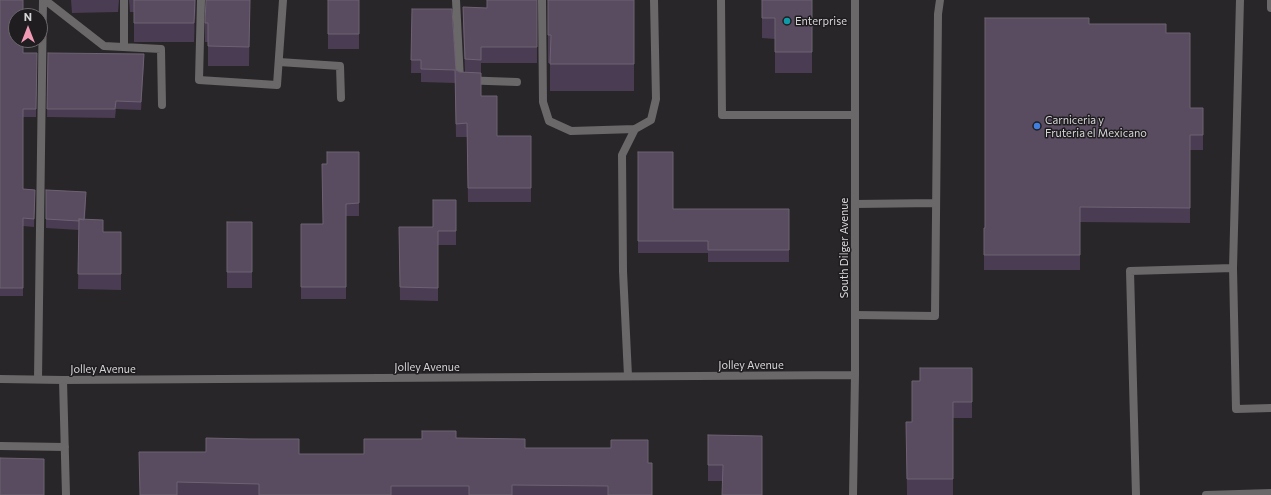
<!DOCTYPE html>
<style>
body{margin:0}
#map{position:relative;width:1271px;height:495px;overflow:hidden;background:#292629;font-family:Commissioner,sans-serif}
canvas{display:block}
.north{position:absolute;left:8px;top:8px;width:40px;height:40px;box-sizing:border-box;background:#1f1d20;border:1px solid #696769;border-radius:50%;rotate:0deg;font-size:11px;font-weight:700;line-height:16px;text-align:center;color:#d7d6d7}
.north::after{content:'';display:block;margin:auto;width:14px;height:18px;background:#f09ab6;clip-path:polygon(50% 0,100% 100%,50% 72%,0 100%)}
</style>
<div id="map">
<canvas width="1271" height="495"></canvas>
<div class="north">N</div>
</div>
<script>
const context = document.querySelector('canvas').getContext('2d');
context.lineJoin = 'round';
const poly = rows => new Path2D(rows.map(r => 'M' + r).join(''));
function strokePath(path, color, width, dash) { context.strokeStyle = color; context.lineWidth = width; context.lineCap = dash ? 'butt' : 'round'; context.setLineDash(dash || []); context.stroke(path); }
function fillPath(path, color) { context.fillStyle = color; context.fill(path, 'evenodd'); }
function drawText(font, color, halo, rows, align = 'center') {
  context.font = font + ' Commissioner,sans-serif'; context.lineWidth = 3; context.setLineDash([]); context.textBaseline = 'middle'; context.strokeStyle = halo; context.fillStyle = color; for (const [text, x, y, turn = 0] of rows) {
    context.save(); context.translate(x, y); context.rotate((+turn || 0) * Math.PI / 180); context.textAlign = isNaN(turn) ? turn : align; if (halo) context.strokeText(text, 0, 0); context.fillText(text, 0, 0); context.restore();
  }
}
const lane = poly([
 [45,0,104,46,161,49,162,105],
 [201,0,199,80,277,85,283,0],
 [456,0,460,80,517,82],
 [542,0,543,102,549,121,571,131,635,129,651,120,656,99,654,0],
 [721,0,722,115,855,115],
 [1240,0,1233,268,1236,409,1271,408],
 [1271,0,1271,8],
 [124,47,124,0],
 [279,62,340,66,341,98],
 [855,204,936,203],
 [855,315,935,316,938,14,940,0],
 [628,376,623,271,622,155,635,129],
 [38,379,43,0],
 [63,380,66,495],
 [0,446,65,447],
 [1136,495,1130,271,1233,268],
 [1206,495,1271,493]
]);
const street = poly([
 [0,379,63,380,855,375],
 [853,495,855,375,855,0]
]);
const wall = poly([
 [0,0,23,53,37,53,36,117,23,117,23,189,35,190,34,227,23,226,23,296,0,296],
 [71,0,119,0,118,12,72,13],
 [129,0,196,0,194,42,134,42,134,12,130,12],
 [250,0,249,66,208,66,208,42,205,42,205,23],
 [328,0,359,0,359,49,328,49],
 [537,0,537,63,481,63,481,96,497,136,531,136,531,202,468,202,467,137,456,137,455,83,421,82,421,73,411,73,412,9,456,70,460,72,465,72,463,23,463,7,487,8],
 [548,0,634,0,634,91,550,91,550,63,548,63],
 [762,0,812,0,812,73,775,73,775,39,762,38],
 [1089,24,1166,33,1190,108,1203,108,1203,150,1190,150,1190,223,1080,222,1080,270,984,270,984,228,985,228],
 [48,53,144,62,141,110,116,109,115,118,47,117],
 [359,152,359,216,346,216,346,299,301,299,301,224,323,224,327,164],
 [638,152,673,209,789,209,789,262,708,262,708,253,638,253],
 [46,190,86,200,85,220,103,232,121,232,121,290,78,289,79,230,46,228],
 [456,200,456,245,438,245,438,301,400,300,399,227,433,227],
 [227,222,252,222,252,288,227,288],
 [972,368,972,418,953,418,953,495,907,495,906,422,912,422,920,381],
 [708,435,762,495,723,481,708,481],
 [456,438,525,448,648,463,652,495,140,495,206,452,299,454,364,454,422,439]
]);
const shadedWall = poly([
 [195,0,196,0,194,42,194,23],
 [144,54,144,62,141,110,141,102]
]);
const building = poly([
 [0,0,23,0,23,16,16,16,16,40,23,40,23,53,37,53,36,109,23,109,23,189,35,190,34,219,23,218,23,288,0,288,0,0],
 [134,0,195,0,194,23,134,23,134,0],
 [206,0,250,0,249,47,208,46,208,23,205,23,206,0],
 [328,0,359,0,359,34,328,34,328,0],
 [487,0,537,0,537,47,481,47,481,60,465,59,463,7,487,8,487,0],
 [548,0,634,0,634,64,550,64,551,35,548,35,548,0],
 [762,0,812,0,812,52,775,52,775,18,762,18,762,0],
 [412,9,452,9,456,70,460,72,481,73,481,96,497,96,497,136,531,136,531,188,468,188,467,123,456,124,455,70,421,69,421,60,411,60,412,9],
 [985,18,1089,18,1089,24,1166,24,1166,33,1190,33,1190,108,1203,108,1203,135,1190,135,1190,208,1080,207,1080,255,984,255,984,228,985,228,985,18],
 [48,53,144,54,141,102,116,101,115,109,47,109,48,53],
 [327,152,359,152,359,203,346,204,346,287,301,287,301,224,323,224,322,164,327,164,327,152],
 [638,152,673,152,673,209,789,209,789,250,708,250,708,241,638,241,638,152],
 [46,190,86,192,84,220,79,219,79,221,46,219,46,190],
 [433,200,456,200,456,231,438,231,438,288,400,287,399,227,433,227,433,200],
 [79,219,103,220,103,232,121,232,121,274,78,274,79,219],
 [227,222,252,222,252,272,227,272,227,222],
 [920,368,972,368,972,402,953,402,953,479,907,479,906,422,912,422,912,381,920,381,920,368],
 [422,431,456,431,456,438,525,439,525,448,611,448,611,440,648,440,648,463,652,463,652,495,608,495,608,486,512,485,512,495,469,495,469,486,391,486,391,495,259,495,259,484,177,482,177,495,140,495,139,452,206,452,206,438,250,439,299,439,299,454,364,454,364,439,422,439,422,431],
 [708,435,762,436,762,495,722,495,723,465,708,465,708,435],
 [0,458,44,459,44,495,0,495,0,458]
]);
const markers = [
 [787,21,4,"#0f9aa8"],
 [1037,126,4,"#3f7fe0"]
];
const poiNames = [
 ["Enterprise",795,21],
 ["Carniceria y",1045,120],
 ["Fruteria el Mexicano",1045,133]
];
const streetNames = [
 ["South Dilger Avenue",844,248,-90],
 ["Jolley Avenue",751,365],
 ["Jolley Avenue",427,367],
 ["Jolley Avenue",103,369]
];
strokePath(lane, '#6a6868', 8);
strokePath(street, '#6a6868', 8);
fillPath(wall, '#4a3c52');
fillPath(shadedWall, '#362c3c');
fillPath(building, '#594c60');
strokePath(building, '#6d6273', 1);
for (const [x, y, r, color] of markers) { const dot = new Path2D(); dot.arc(x, y, r, 0, 2 * Math.PI); context.fillStyle = color; context.fill(dot); strokePath(dot, '#1f1d20', 1.5); }
drawText('11px', '#d7d6d7', '#1f1d20', poiNames, 'left');
drawText('11px', '#d7d6d7', '#1f1d20', streetNames);
</script>
